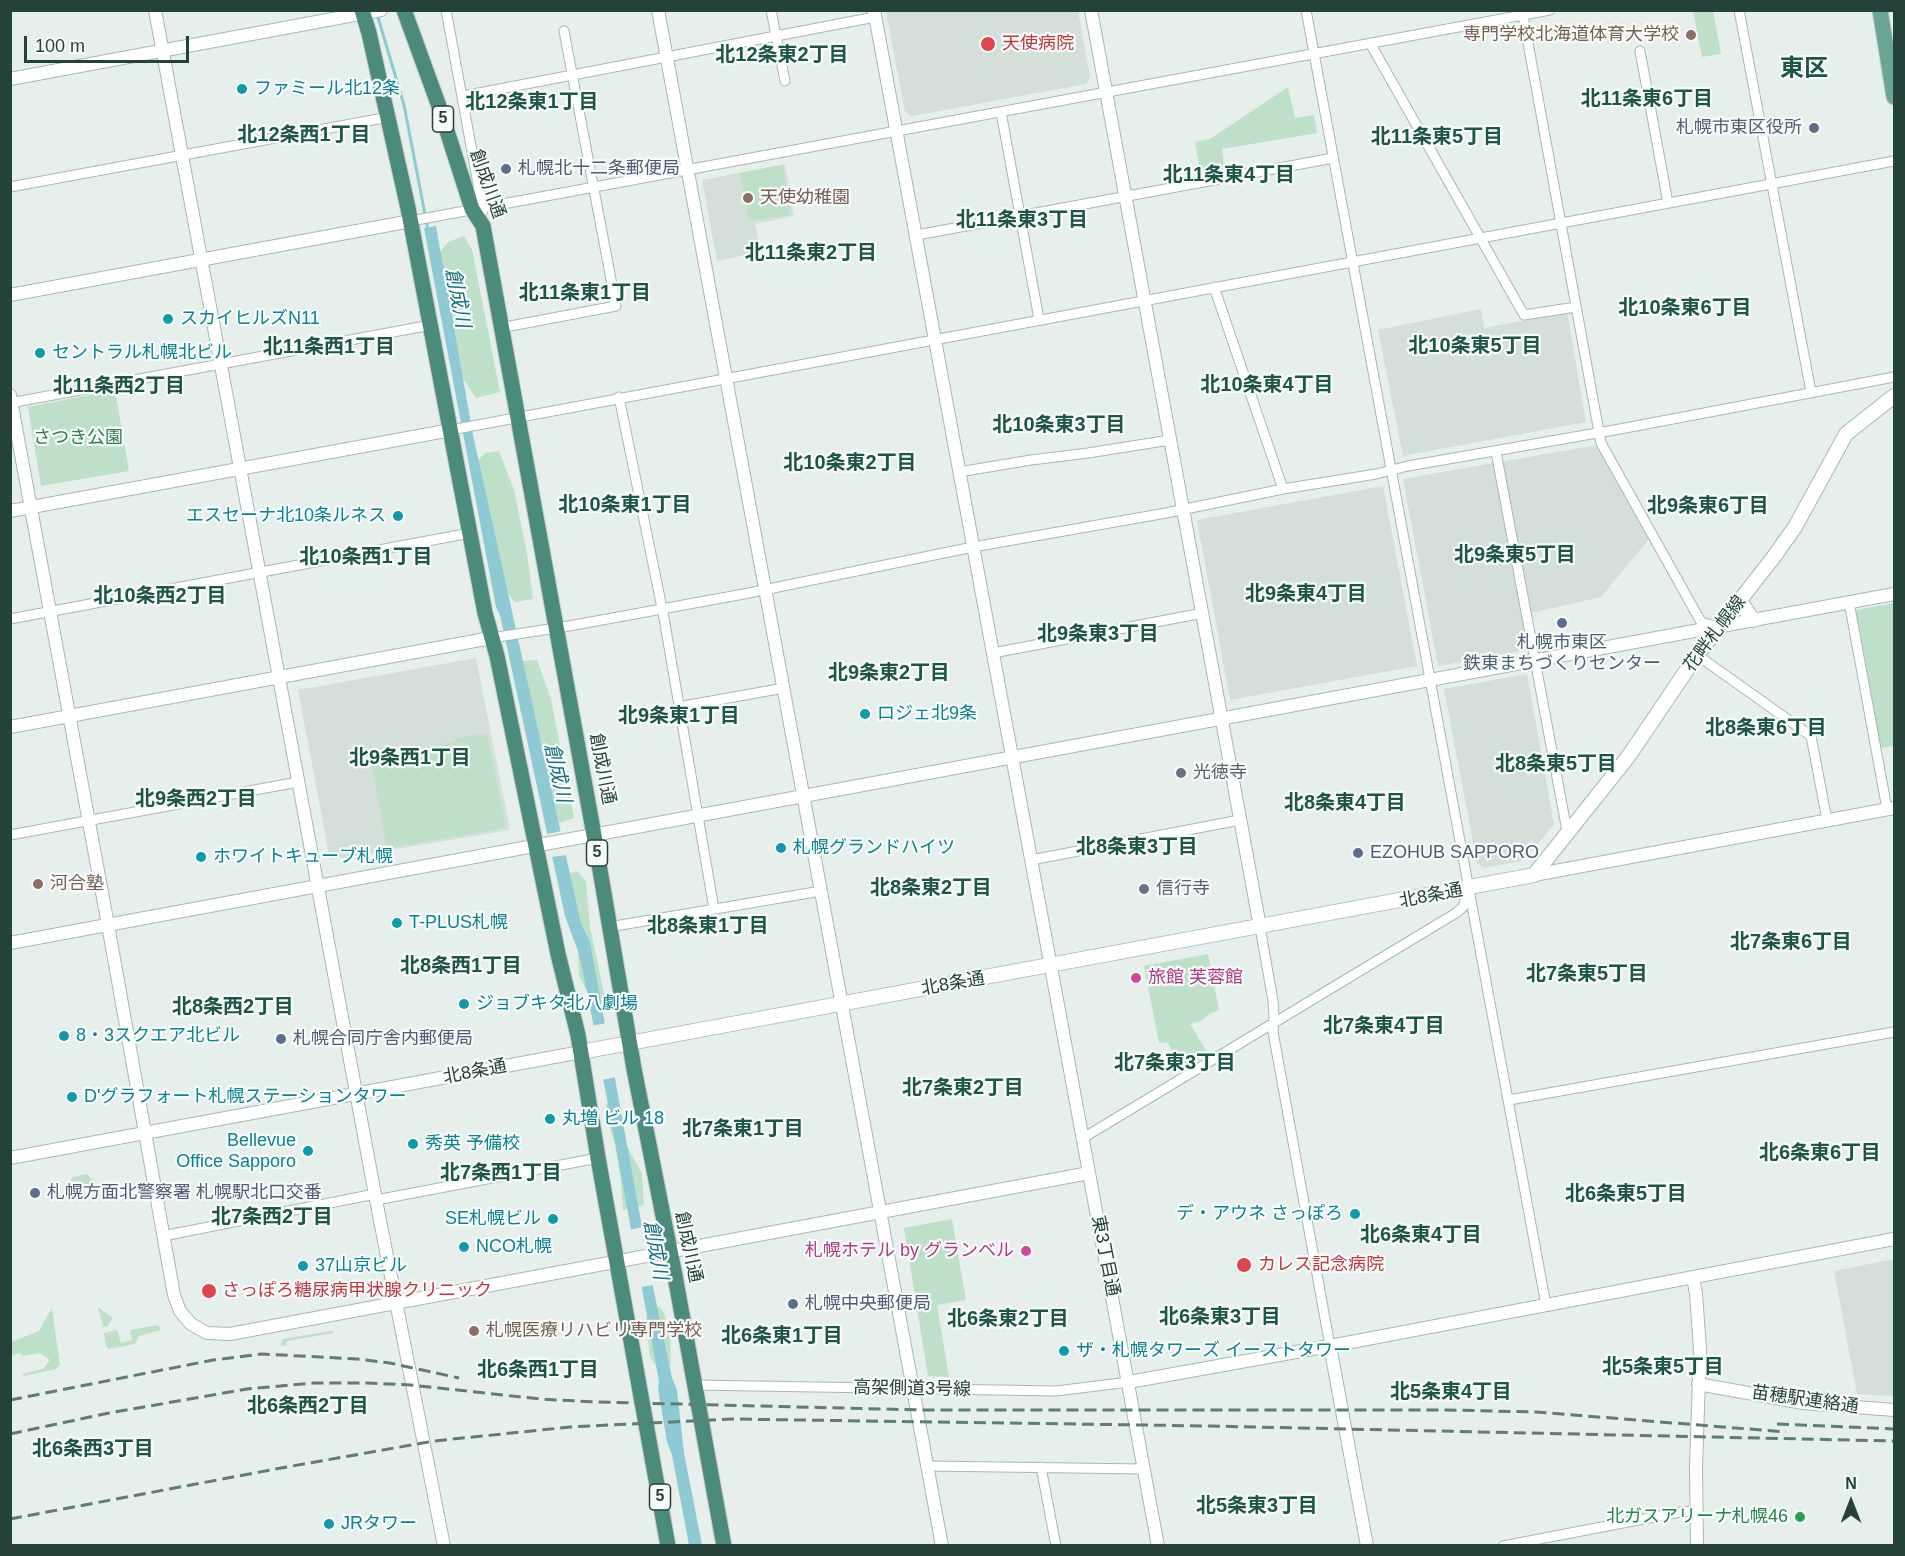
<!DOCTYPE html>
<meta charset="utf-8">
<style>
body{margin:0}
#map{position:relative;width:1905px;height:1556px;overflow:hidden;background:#e6efeb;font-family:Helvetica,sans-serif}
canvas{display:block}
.frame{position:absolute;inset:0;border:12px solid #24423a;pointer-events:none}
.north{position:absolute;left:1821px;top:1472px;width:60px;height:60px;-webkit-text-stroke:4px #f7fbf9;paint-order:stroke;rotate:0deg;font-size:16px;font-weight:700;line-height:24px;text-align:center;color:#24423a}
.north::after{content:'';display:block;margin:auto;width:21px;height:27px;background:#24423a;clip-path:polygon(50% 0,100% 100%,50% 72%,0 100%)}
.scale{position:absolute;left:24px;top:36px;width:165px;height:27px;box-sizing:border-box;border:3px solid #24423a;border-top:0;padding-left:8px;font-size:18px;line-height:21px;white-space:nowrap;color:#24423a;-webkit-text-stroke:4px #f7fbf9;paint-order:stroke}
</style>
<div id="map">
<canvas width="1905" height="1556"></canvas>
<div class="frame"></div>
<div class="north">N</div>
<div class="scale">100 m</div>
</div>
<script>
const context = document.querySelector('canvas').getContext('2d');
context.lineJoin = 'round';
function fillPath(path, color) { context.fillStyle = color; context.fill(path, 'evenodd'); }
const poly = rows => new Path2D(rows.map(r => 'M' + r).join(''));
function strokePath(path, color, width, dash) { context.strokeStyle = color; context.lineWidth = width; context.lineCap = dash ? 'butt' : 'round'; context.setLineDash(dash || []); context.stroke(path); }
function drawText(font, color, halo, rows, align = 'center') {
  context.font = font + ' Helvetica,"Noto Sans JP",sans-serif'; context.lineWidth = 4.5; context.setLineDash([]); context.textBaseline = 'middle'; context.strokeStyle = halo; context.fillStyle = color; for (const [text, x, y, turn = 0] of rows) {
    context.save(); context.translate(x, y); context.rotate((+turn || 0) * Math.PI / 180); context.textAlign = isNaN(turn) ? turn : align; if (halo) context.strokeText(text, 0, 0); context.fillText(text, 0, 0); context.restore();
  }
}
const built = poly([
 [886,11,1078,11,1090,77,1086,84,912,116,905,112],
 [785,164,794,216,755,224,761,252,717,261,702,180],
 [1481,309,1484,328,1567,312,1586,422,1403,456,1378,330],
 [1597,445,1649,539,1601,597,1531,613,1538,648,1438,666,1403,479],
 [1383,486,1417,666,1230,700,1197,520],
 [476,658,510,830,330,860,298,690],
 [1527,674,1554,825,1522,861,1484,868,1477,863,1444,689],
 [1894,1259,1894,1396,1857,1394,1834,1271]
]);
const green = poly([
 [1693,11,1713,11,1721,54,1702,57],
 [1288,87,1295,118,1314,115,1317,133,1222,149,1225,171,1201,176,1195,142,1210,139],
 [783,165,790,215,749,221,740,173],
 [464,236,472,250,500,392,476,398,460,374,439,253,448,242],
 [115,390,129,471,41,486,28,407],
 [499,451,514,490,527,553,533,599,515,602,495,579,478,460,485,453],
 [1894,603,1894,746,1881,748,1856,610],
 [537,660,551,699,574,818,559,823,541,789,522,661],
 [487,733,506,828,387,848,372,764,386,761,385,755,455,742,455,739],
 [577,871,586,882,590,927,605,998,596,1009,579,976,578,947,566,875],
 [1208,954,1219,1010,1209,1014,1201,1021,1190,1024,1208,1054,1183,1068,1167,1042,1159,1043,1144,966],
 [611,1098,624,1141,642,1173,644,1205,623,1210,621,1181,615,1145,606,1116,606,1105],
 [87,1174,96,1185,94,1188,71,1193,69,1184,73,1177],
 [952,1219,966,1300,937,1305,949,1377,928,1376,904,1228],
 [659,1306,664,1313,670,1335,671,1363,664,1380,650,1356,646,1317],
 [98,1307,113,1318,107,1327,103,1327],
 [52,1308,60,1365,56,1369,24,1376,22,1374,43,1369,50,1360,40,1353,22,1356,21,1353,11,1355,11,1342,39,1331],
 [158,1325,161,1330,139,1336,135,1344,109,1349,106,1346,104,1333,117,1330,121,1343,132,1340,130,1330],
 [332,1331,334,1333,287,1341,286,1346,280,1345,283,1339]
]);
const water = poly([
 [436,226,473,435,581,924,590,942,653,1287,672,1378,677,1390,684,1453,702,1545,689,1545,672,1455,667,1442,658,1389,659,1381,588,996,579,954,565,916,500,615,496,607,424,228]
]);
const pier = poly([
 [562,831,567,855,551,857,547,834],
 [607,1023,618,1077,601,1080,590,1026],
 [644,1227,655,1285,639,1287,628,1230]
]);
const stream = poly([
 [377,14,404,105,428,230]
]);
const minor = poly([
 [446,10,483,211],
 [771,10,785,81],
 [1306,10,1546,1305],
 [1522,10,1601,443,1701,622,1716,626],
 [1739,10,1811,392],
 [1370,43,1524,315,1576,307],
 [1640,51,1668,203],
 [463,96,875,17],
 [1001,112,1039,319],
 [10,187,389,117],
 [411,221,1550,10],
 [917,235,1333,158],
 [1214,287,1283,489],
 [500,328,616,306,564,31],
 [619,397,664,618,714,909],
 [10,403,431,325],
 [451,430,1894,161],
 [1496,452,1567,831],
 [959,472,1031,460,1088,453,1170,440],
 [1849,602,1887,809],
 [10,619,470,533],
 [491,638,569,626,749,593,973,547,1166,513,1283,489,1376,474,1408,466,1620,429,1894,377],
 [993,653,1203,613],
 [1697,655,1811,736,1827,820],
 [678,707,784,688],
 [10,835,298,782],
 [1031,860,1240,820],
 [609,927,821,891],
 [1260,927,1273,1001,1274,1016,1273,1032,1330,1346],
 [1509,1100,1894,1032],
 [1083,1138,1456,913,1463,907,1468,891],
 [376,1200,598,1158],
 [163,1236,375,1194],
 [695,1385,1056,1391,1129,1382],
 [927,1466,1144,1469],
 [1041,1467,1056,1546],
 [1503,1546,1680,1512,1696,1511]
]);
const tertiary = poly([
 [155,10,376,1200,444,1546],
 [658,10,942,1546],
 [874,10,1158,1546],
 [1091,10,1260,927],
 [10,79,381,10],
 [10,295,411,221],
 [10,395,108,925,174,1295,180,1311,191,1324,207,1333,230,1334,1089,1173],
 [10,511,451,430],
 [10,727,491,638],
 [1534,875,1894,808],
 [10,943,1894,594],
 [10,1158,581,1052],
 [1693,1277,1696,1294,1700,1349,1696,1466,1697,1546],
 [1330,1346,1367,1546],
 [1129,1382,1346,1343,1894,1239],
 [1698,1384,1803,1403,1894,1410]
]);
const secondary = poly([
 [1740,601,1753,620],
 [581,1052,1534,875,1628,757,1697,655,1773,558,1795,527,1846,434,1894,396]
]);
const primary = poly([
 [1880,10,1894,97]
]);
const trunk = poly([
 [362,10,369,33,408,208,485,613,497,656,558,954,578,1035,598,1158,668,1546],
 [404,10,440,109,472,209,483,226,594,835,634,1069,675,1276,724,1546]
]);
const rail = poly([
 [10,1400,213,1360,262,1354,357,1359,390,1363,459,1378],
 [1777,1424,1894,1429],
 [10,1434,109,1413,247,1389,313,1383,368,1383,411,1385,540,1399,596,1402,923,1410,1447,1410,1536,1412,1786,1432],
 [10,1519,281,1468,434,1441,570,1427,732,1419,1209,1426,1894,1441]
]);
const markers = [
 [1691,35,6,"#8d6e63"],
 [988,44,8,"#e0444e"],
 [242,89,6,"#0f9aa8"],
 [1814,128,6,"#5c6f8a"],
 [506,169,6,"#5c6f8a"],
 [748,198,6,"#8d6e63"],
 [168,319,6,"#0f9aa8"],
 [40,353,6,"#0f9aa8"],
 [398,516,6,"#0f9aa8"],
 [1562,623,6,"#5c6f8a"],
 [865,714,6,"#0f9aa8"],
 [1181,773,6,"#6b7280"],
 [781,848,6,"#0f9aa8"],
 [1358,853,6,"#5c6f8a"],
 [201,857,6,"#0f9aa8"],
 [38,884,6,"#8d6e63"],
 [1144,889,6,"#6b7280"],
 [397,923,6,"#0f9aa8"],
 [1136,978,6,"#d1479c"],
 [464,1004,6,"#0f9aa8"],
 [64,1036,6,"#0f9aa8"],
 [281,1039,6,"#5c6f8a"],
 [72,1097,6,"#0f9aa8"],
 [550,1119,6,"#0f9aa8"],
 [413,1144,6,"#0f9aa8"],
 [308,1151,6,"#0f9aa8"],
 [35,1193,6,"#5c6f8a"],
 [1355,1214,6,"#0f9aa8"],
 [553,1219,6,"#0f9aa8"],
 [464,1247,6,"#0f9aa8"],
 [1026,1251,6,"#d1479c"],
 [1244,1265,8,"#e0444e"],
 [303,1266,6,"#0f9aa8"],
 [209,1291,8,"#e0444e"],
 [793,1304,6,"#5c6f8a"],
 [474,1331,6,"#8d6e63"],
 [1064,1351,6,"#0f9aa8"],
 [1800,1517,6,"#2e9e5b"],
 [329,1524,6,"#0f9aa8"]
];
const shields = [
 [443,119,21],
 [597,853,21],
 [660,1497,21]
];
const shieldNames = [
 ["5",443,119],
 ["5",597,853],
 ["5",660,1497]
];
const educationNames = [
 ["専門学校北海道体育大学校",1679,35,"right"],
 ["天使幼稚園",760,198],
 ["河合塾",50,884],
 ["札幌医療リハビリ専門学校",486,1331]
];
const healthNames = [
 ["天使病院",1002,44],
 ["カレス記念病院",1258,1265],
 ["さっぽろ糖尿病甲状腺クリニック",222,1291]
];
const cultureNames = [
 ["ファミール北12条",254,89],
 ["スカイヒルズN11",180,319],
 ["セントラル札幌北ビル",52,353],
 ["エスセーナ北10条ルネス",386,516,"right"],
 ["ロジェ北9条",877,714],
 ["札幌グランドハイツ",793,848],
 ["ホワイトキューブ札幌",213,857],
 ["T-PLUS札幌",409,923],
 ["ジョブキタ北八劇場",476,1004],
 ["8・3スクエア北ビル",76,1036],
 ["D'グラフォート札幌ステーションタワー",84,1097],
 ["丸増 ビル 18",562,1119],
 ["Bellevue",296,1141,"right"],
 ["Office Sapporo",296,1162,"right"],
 ["秀英 予備校",425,1144],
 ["デ・アウネ さっぽろ",1343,1214,"right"],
 ["SE札幌ビル",541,1219,"right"],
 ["NCO札幌",476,1247],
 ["37山京ビル",315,1266],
 ["ザ・札幌タワーズ イーストタワー",1076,1351],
 ["JRタワー",341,1524]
];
const serviceNames = [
 ["札幌市東区役所",1802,128,"right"],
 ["札幌北十二条郵便局",518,169],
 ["札幌市東区",1562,643,"center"],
 ["鉄東まちづくりセンター",1562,664,"center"],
 ["EZOHUB SAPPORO",1370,853],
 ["札幌合同庁舎内郵便局",293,1039],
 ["札幌方面北警察署 札幌駅北口交番",47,1193],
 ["札幌中央郵便局",805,1304]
];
const streetNames = [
 ["創成川通",487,184,70],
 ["花畔札幌線",1715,634,-53],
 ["創成川通",602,769,79],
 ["北8条通",1431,896,-11],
 ["北8条通",953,984,-10],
 ["北8条通",475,1072,-11],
 ["創成川通",688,1247,78],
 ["東3丁目通",1105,1256,79],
 ["高架側道3号線",912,1389,1],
 ["苗穂駅連絡通",1805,1400,8]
];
const parkNames = [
 ["さつき公園",78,438]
];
const worshipNames = [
 ["光徳寺",1193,773],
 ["信行寺",1156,889]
];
const hotelNames = [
 ["旅館 芙蓉館",1148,978],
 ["札幌ホテル by グランベル",1014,1251,"right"]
];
const leisureNames = [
 ["北ガスアリーナ札幌46",1788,1517]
];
const neighbourhoodNames = [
 ["北12条東2丁目",782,55],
 ["北11条東6丁目",1647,99],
 ["北12条東1丁目",532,102],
 ["北12条西1丁目",304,135],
 ["北11条東5丁目",1437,137],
 ["北11条東4丁目",1229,175],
 ["北11条東3丁目",1022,220],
 ["北11条東2丁目",811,253],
 ["北11条東1丁目",585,293],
 ["北10条東6丁目",1685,308],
 ["北10条東5丁目",1475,346],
 ["北11条西1丁目",329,347],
 ["北10条東4丁目",1267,385],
 ["北11条西2丁目",119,386],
 ["北10条東3丁目",1059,425],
 ["北10条東2丁目",850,463],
 ["北10条東1丁目",625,505],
 ["北9条東6丁目",1708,506],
 ["北9条東5丁目",1515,555],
 ["北10条西1丁目",366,557],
 ["北9条東4丁目",1306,594],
 ["北10条西2丁目",160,596],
 ["北9条東3丁目",1098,634],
 ["北9条東2丁目",889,673],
 ["北9条東1丁目",679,716],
 ["北8条東6丁目",1766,728],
 ["北9条西1丁目",410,758],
 ["北8条東5丁目",1556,764],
 ["北9条西2丁目",196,799],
 ["北8条東4丁目",1345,803],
 ["北8条東3丁目",1137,847],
 ["北8条東2丁目",931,888],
 ["北8条東1丁目",708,926],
 ["北7条東6丁目",1791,942],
 ["北8条西1丁目",461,966],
 ["北7条東5丁目",1587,974],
 ["北8条西2丁目",233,1007],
 ["北7条東4丁目",1384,1026],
 ["北7条東3丁目",1175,1063],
 ["北7条東2丁目",963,1088],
 ["北7条東1丁目",743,1129],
 ["北6条東6丁目",1820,1153],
 ["北7条西1丁目",501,1173],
 ["北6条東5丁目",1626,1194],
 ["北7条西2丁目",272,1217],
 ["北6条東4丁目",1421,1235],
 ["北6条東3丁目",1220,1317],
 ["北6条東2丁目",1008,1319],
 ["北6条東1丁目",782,1336],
 ["北5条東5丁目",1663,1367],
 ["北6条西1丁目",538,1370],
 ["北5条東4丁目",1451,1392],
 ["北6条西2丁目",308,1406],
 ["北6条西3丁目",93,1449],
 ["北5条東3丁目",1257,1506]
];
const waterNames = [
 ["創成川",457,298,79],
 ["創成川",557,773,77],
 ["創成川",655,1250,80]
];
const districtNames = [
 ["東区",1804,69]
];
fillPath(built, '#d4dfda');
fillPath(green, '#bfe0c8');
fillPath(water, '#8ec9d4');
fillPath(pier, '#e6efeb');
strokePath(stream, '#8ec9d4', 3);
strokePath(minor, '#a8b8b2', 11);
strokePath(tertiary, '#a8b8b2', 14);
strokePath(secondary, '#a4bbb3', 16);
strokePath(primary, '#c2cac8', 17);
strokePath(trunk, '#c2cac8', 17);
strokePath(minor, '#fff', 9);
strokePath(tertiary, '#fff', 12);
strokePath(secondary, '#fff', 14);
strokePath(primary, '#6aa596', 15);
strokePath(trunk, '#4c8a7c', 15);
strokePath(rail, '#5f7d75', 3, [12, 6]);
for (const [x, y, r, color] of markers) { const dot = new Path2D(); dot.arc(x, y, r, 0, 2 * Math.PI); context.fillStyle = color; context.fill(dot); strokePath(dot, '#f7fbf9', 2); }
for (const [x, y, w] of shields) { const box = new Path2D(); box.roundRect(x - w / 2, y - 13, w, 26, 4.5); context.fillStyle = '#f7fbf9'; context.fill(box); strokePath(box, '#24423a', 1.5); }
drawText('bold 16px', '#24423a', null, shieldNames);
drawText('18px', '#785e54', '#f7fbf9', educationNames, 'left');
drawText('18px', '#be3a42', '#f7fbf9', healthNames, 'left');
drawText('18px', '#0d838f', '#f7fbf9', cultureNames, 'left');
drawText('18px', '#4e5e75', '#f7fbf9', serviceNames, 'left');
drawText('18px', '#24423a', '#f7fbf9', streetNames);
drawText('18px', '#2d7a4b', '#f7fbf9', parkNames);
drawText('18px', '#5b616d', '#f7fbf9', worshipNames, 'left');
drawText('18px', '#b23c85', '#f7fbf9', hotelNames, 'left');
drawText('18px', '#27864d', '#f7fbf9', leisureNames, 'right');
drawText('bold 20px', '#1f5548', '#f7fbf9', neighbourhoodNames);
drawText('italic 20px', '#1c6f80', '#f7fbf9', waterNames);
drawText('bold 24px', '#1f5548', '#f7fbf9', districtNames);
</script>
